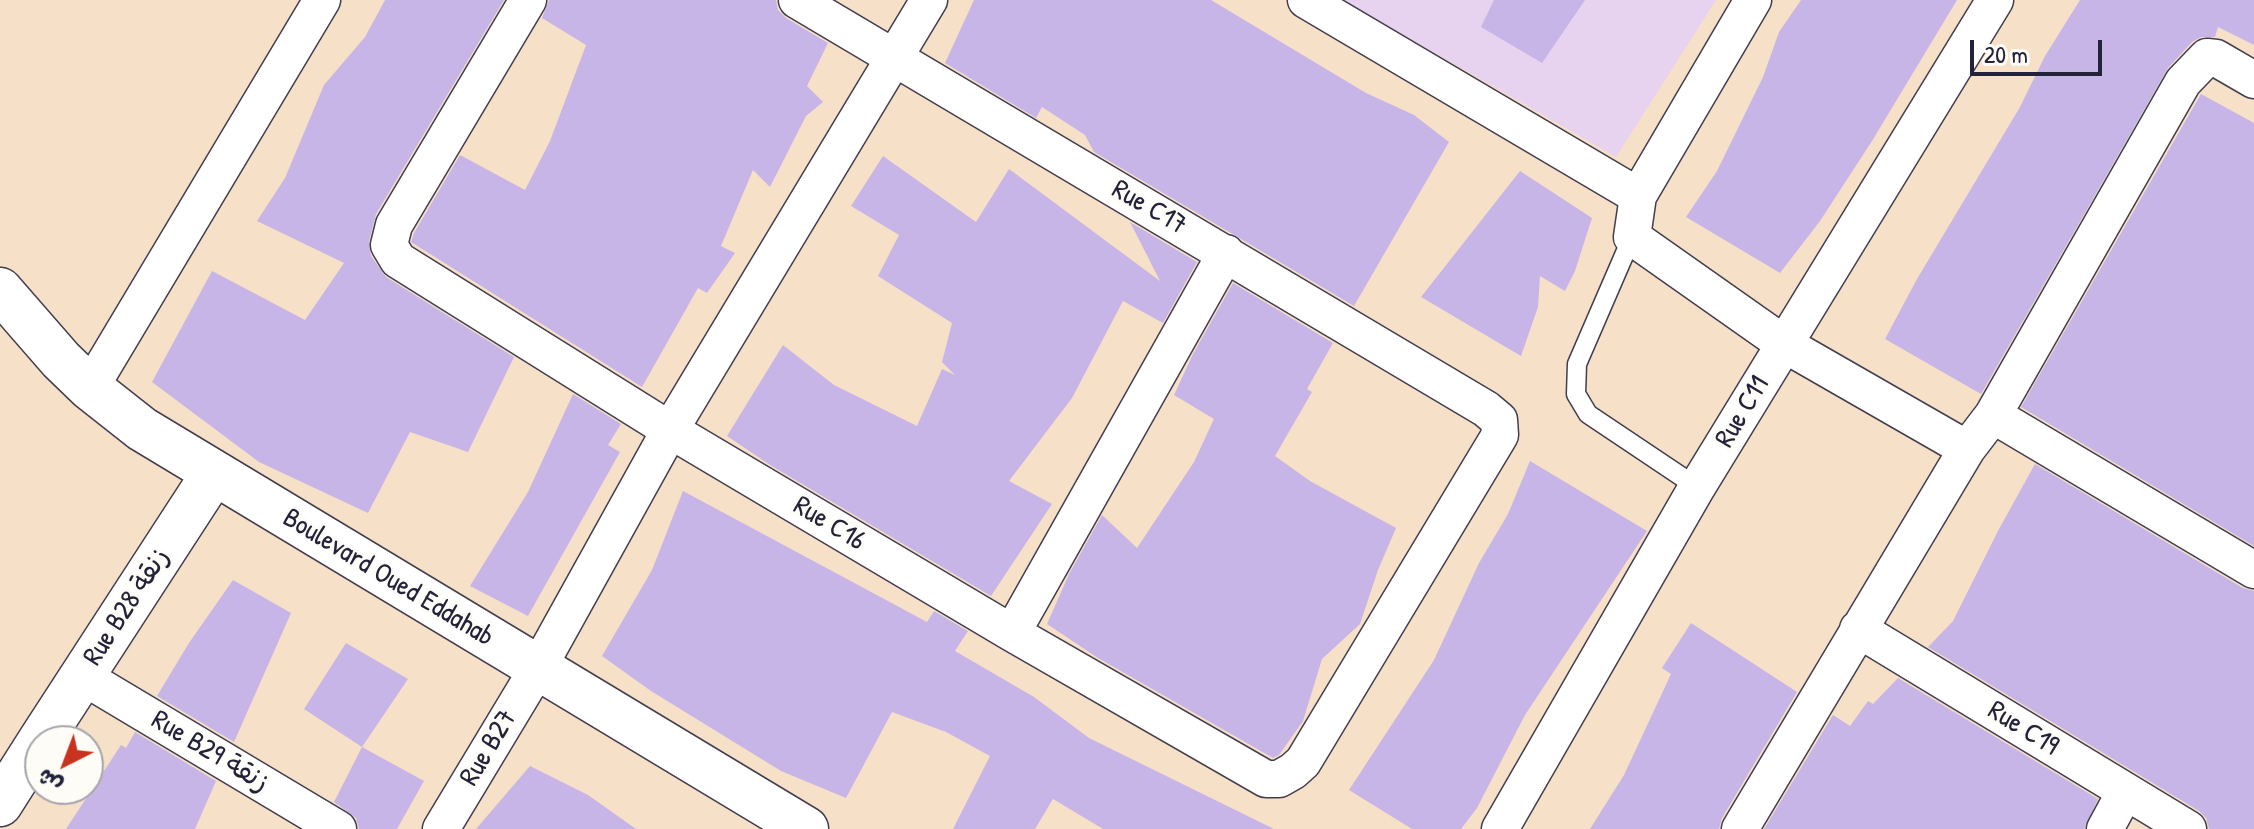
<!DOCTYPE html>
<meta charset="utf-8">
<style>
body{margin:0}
#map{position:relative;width:2254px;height:829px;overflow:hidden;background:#f6e0c7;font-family:"Patrick Hand","Playpen Sans Arabic",sans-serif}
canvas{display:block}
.north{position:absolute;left:24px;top:725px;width:80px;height:80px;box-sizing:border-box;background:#fdfcf7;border:2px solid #a5a5ac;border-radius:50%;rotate:222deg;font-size:22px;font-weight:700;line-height:32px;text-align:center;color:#22223b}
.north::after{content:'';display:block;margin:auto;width:28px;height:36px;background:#c8321e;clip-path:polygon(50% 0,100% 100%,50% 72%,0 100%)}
.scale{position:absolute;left:1970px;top:40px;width:132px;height:36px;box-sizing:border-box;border:4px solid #22223b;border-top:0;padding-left:10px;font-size:24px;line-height:28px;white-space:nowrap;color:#22223b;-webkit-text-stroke:6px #fdfcf7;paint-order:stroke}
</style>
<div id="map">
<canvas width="2254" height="829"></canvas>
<div class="north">ش</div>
<div class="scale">20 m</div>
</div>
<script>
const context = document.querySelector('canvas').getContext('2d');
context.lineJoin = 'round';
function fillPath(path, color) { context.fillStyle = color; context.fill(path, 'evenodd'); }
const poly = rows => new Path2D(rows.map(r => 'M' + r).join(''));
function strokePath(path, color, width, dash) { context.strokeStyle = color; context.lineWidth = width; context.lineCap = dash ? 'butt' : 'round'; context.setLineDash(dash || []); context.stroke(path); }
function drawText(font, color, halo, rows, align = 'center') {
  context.font = font + ' "Patrick Hand","Playpen Sans Arabic",sans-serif'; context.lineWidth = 6; context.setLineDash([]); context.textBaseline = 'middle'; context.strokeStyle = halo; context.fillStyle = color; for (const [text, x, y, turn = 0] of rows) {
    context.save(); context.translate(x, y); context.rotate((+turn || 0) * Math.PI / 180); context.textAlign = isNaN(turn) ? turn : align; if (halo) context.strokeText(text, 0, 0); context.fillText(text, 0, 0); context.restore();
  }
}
const built = poly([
 [1343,0,1716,0,1616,157]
]);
const building = poly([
 [385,0,504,0,376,214,369,241,371,256,386,277,514,357,468,452,410,432,368,513,259,462,152,382,212,271,305,320,344,263,257,221,285,178,324,85,365,37],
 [549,0,776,0,778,10,786,18,828,43,807,86,823,102,806,116,770,187,753,170,721,246,735,253,707,293,698,288,642,387,411,242,414,233,460,155,525,190,550,141,586,45,542,18],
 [974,0,1211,0,1366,93,1414,115,1449,142,1354,306,1094,152,1085,135,1042,107,1036,118,945,63],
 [1494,0,1585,0,1542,63,1481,27],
 [1801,0,1957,0,1872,141,1820,221,1780,273,1686,217,1717,171,1763,77,1779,32],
 [2080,0,2254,0,2254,45,2218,27,2215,37,2201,37,2192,42,2168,68,1981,394,1885,339,1917,279,2020,107,2045,56],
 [2201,94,2254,123,2254,546,2021,407],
 [883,156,976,222,1009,169,1160,281,1130,222,1197,262,1163,323,1123,301,1072,398,1009,481,1052,504,991,596,770,465,727,436,783,345,834,385,917,426,942,369,955,375,942,362,952,323,878,276,899,235,851,206],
 [1520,171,1592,218,1575,271,1565,291,1540,276,1538,307,1521,356,1421,297],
 [1233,283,1333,343,1307,389,1312,392,1275,456,1310,481,1396,528,1378,570,1360,624,1322,659,1303,721,1279,755,1273,758,1098,658,1047,624,1069,574,1102,515,1137,548,1194,462,1214,419,1174,395,1193,354],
 [573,394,621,424,608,445,620,452,528,616,470,586,528,492],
 [1530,461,1647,531,1525,715,1477,808,1461,829,1412,829,1349,790,1434,660,1479,563,1508,514],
 [2035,464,2243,588,2254,591,2254,829,2209,829,2206,818,2199,811,1928,647,1953,621,1999,529],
 [683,491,927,622,934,611,968,631,955,651,1034,697,1089,738,1274,829,1103,829,1053,799,1035,829,953,829,990,756,946,732,892,712,846,798,781,771,651,691,602,656,652,570],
 [233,580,291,613,234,742,157,696,189,643],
 [1691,623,1797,692,1722,818,1719,829,1590,829,1624,775,1671,674,1662,668],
 [346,643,408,679,362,747,304,709],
 [1898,678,2098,799,2084,829,1764,829,1833,715,1850,726,1868,701,1873,704],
 [135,732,216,781,195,829,66,829,121,745,126,748],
 [362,747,424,781,397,829,359,829,356,818,334,802],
 [530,766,588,795,636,829,476,829]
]);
const service = poly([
 [1632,237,1577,364,1576,394,1588,414,1697,487]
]);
const minor = poly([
 [528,0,394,225,389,245,398,260,670,430,1012,633,1266,779,1279,779,1293,771,1303,762,1500,435,1499,420,1486,409,797,0],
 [1306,0,1638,196],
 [1753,0,1638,196,1632,237,1784,344,1967,449,1993,415,2254,570],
 [90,388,322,0],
 [1993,415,2183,82,2207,57,2216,58,2254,80],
 [1858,629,2188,829],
 [1012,633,1226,253],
 [82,676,338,829],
 [441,829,538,668,670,430,929,0],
 [1500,829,1697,487,1995,0],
 [1740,829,1967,449],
 [2105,829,2125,792]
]);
const tertiary = poly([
 [0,290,61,360,90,388,142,429,806,829],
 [40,741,214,473],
 [0,804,40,741]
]);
const streetNames = [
 ["Rue C17",1149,208,30],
 ["Rue C11",1743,412,-59],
 ["Rue C16",829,524,31],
 ["Boulevard Oued Eddahab",388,578,31],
 ["Rue B28 زنقة",127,607,-57],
 ["Rue C19",2023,729,32],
 ["Rue B27",489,748,-59],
 ["Rue B29 زنقة",210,752,31]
];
fillPath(built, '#e7d2ef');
fillPath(building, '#c7b5e7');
strokePath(service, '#423e50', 21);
strokePath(minor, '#423e50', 39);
strokePath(tertiary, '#423e50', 47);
strokePath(service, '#fff', 18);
strokePath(minor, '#fff', 36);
strokePath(tertiary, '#fff', 44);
drawText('28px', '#22223b', '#fdfcf7', streetNames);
</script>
